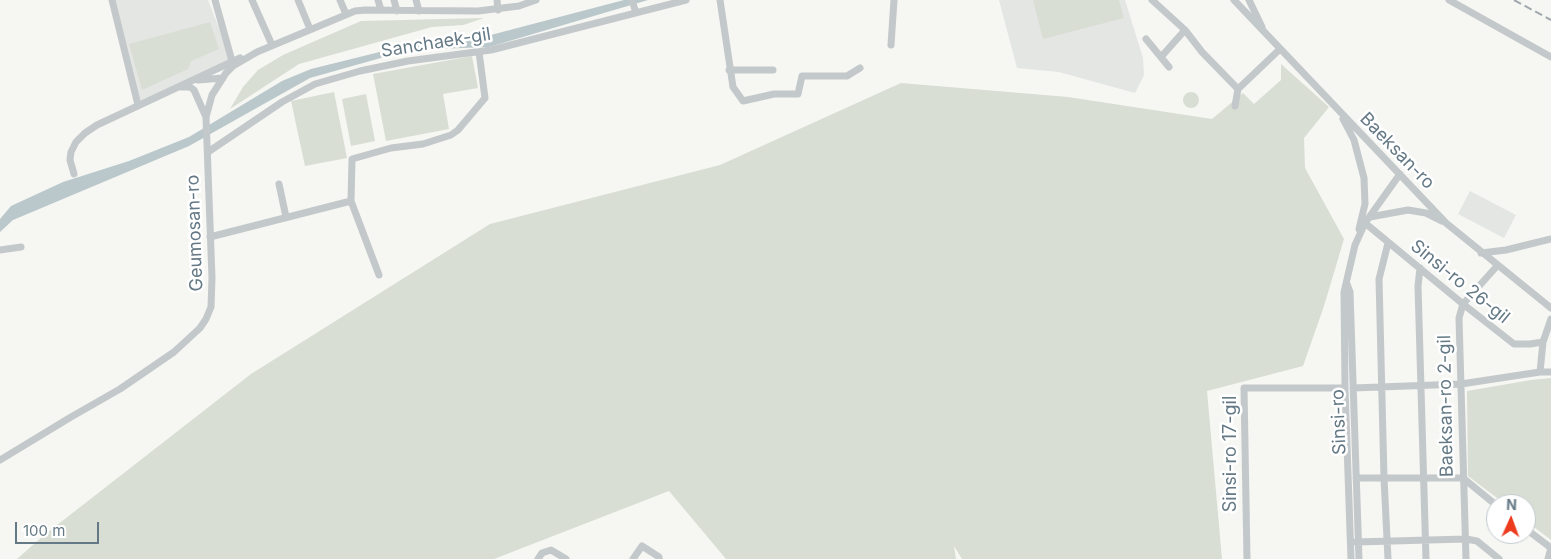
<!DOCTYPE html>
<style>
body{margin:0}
#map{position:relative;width:1551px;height:559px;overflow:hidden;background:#f6f6f3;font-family:Inter,sans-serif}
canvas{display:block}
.north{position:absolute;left:1486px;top:494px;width:50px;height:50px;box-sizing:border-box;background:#fff;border:1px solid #c1c9ce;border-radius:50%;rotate:2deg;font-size:14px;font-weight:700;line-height:20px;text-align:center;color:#647985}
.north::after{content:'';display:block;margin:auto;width:18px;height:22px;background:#ec3b1d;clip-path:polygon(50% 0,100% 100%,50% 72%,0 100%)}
.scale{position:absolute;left:15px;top:522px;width:84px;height:22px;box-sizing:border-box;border:2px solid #647985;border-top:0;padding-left:6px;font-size:15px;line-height:18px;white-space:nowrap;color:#647985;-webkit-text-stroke:4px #fff;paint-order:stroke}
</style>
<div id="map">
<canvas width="1551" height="559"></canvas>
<div class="north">N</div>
<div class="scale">100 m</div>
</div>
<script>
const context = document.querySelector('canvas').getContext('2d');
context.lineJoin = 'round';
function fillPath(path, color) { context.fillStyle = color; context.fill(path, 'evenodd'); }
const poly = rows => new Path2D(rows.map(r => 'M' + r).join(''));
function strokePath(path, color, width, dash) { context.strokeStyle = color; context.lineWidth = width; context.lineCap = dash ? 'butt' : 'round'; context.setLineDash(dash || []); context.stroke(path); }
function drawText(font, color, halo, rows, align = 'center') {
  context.font = font + ' Inter,sans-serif'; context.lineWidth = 5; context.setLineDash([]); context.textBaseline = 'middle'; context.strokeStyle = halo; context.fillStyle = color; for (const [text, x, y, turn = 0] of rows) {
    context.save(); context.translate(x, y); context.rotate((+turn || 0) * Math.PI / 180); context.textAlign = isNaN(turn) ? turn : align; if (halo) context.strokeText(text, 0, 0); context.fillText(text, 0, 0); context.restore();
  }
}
const built = poly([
 [109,0,208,0,232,61,138,105],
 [999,0,1125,0,1143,58,1144,75,1135,93,1059,72,1017,68],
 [1470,191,1516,215,1504,238,1458,214]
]);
const green = poly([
 [1033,0,1119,0,1124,18,1043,39],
 [484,18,463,25,432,27,299,64,230,109,243,87,258,70,283,55,361,21],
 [210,22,219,49,191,61,188,69,142,90,129,44],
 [472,56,478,88,443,94,449,129,386,141,373,74],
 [1281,64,1329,107,1304,138,1305,168,1344,239,1324,306,1303,366,1207,391,1222,559,962,559,954,546,956,559,726,559,669,491,494,559,17,559,43,536,251,374,490,224,720,165,901,83,1068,97,1212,119,1243,93,1254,104,1281,80],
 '1183 100a8 8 0 1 1 16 0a8 8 0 1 1-16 0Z',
 [334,92,347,158,305,166,291,101],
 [366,94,375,141,351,146,342,99],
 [1551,378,1551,540,1526,521,1526,504,1505,504,1468,476,1467,391,1531,380]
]);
const water = poly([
 [624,0,648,0,489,47,409,50,310,78,189,146,13,220,0,232,0,219,11,206,63,182,129,161,189,137,282,81,311,69,420,42,487,36]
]);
const minor = poly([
 [112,0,138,105],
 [215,0,232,61],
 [252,0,272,45],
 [298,0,310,29],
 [340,0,346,14],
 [378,0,381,10],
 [394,0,397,11],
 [416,0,419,11],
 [497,0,498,10],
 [632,0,636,13],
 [720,0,733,87,743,101,774,94,798,94,802,76,847,76,860,68],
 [1152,0,1185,30,1202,52,1238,89],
 [1234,0,1446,223,1551,308],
 [1249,0,1262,27],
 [1449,0,1551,57],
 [1146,39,1169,67],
 [891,45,894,0],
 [1161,57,1185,30],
 [729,70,773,70],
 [198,80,223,78],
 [180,87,190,87,194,90,206,117],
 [1235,106,1238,89,1280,49],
 [1343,119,1354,140,1364,178,1365,204,1359,229],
 [208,152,282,102,315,84,360,71,408,61,491,50,686,0],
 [74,174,70,160,71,152,76,142,85,133,97,125,240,58],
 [279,184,286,217],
 [1370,217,1408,210,1426,213,1442,221],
 [1365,223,1463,304,1514,344,1530,344,1543,342],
 [210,237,351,201],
 [0,250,21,247],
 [1481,253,1506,250,1551,239],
 [1420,268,1418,286,1426,559],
 [379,275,351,201,352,159,391,148,423,144,451,135,458,130,485,98,479,52],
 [1347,284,1350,292,1359,559],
 [1540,372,1543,342,1551,319],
 [1353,388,1461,384,1540,372,1551,372],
 [0,460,71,417,120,389,174,352,200,328,206,319,211,307,212,278,206,117,212,95,226,73,233,66,257,52,355,11,365,10,478,11,519,6,536,0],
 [1356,478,1463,478,1496,505],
 [1526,529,1551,548],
 [1356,542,1466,539,1477,541,1499,559],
 [538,559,542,553,551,550,566,559],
 [633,559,642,546,659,557,659,559],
 [1247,559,1244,388,1345,388],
 [1351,559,1345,388,1344,292,1355,245,1365,223,1400,174],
 [1388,559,1384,478,1379,279,1388,243],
 [1466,559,1459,318,1463,304,1497,266],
 [1548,559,1551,548]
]);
const rail = poly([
 [1514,0,1551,20]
]);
const streetNames = [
 ["Sanchaek-gil",436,43,-9],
 ["Baeksan-ro",1397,151,46],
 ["Geumosan-ro",195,233,-92],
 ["Sinsi-ro 26-gil",1460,282,39],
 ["Baeksan-ro 2-gil",1446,406,-91],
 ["Sinsi-ro",1339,422,-92],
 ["Sinsi-ro 17-gil",1231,454,-90]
];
fillPath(built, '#e4e6e4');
fillPath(green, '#d8ded3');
fillPath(water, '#bac8cb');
strokePath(minor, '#c3c8ca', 7);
strokePath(rail, '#a1a9ae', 2, [8, 4]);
drawText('18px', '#647985', '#fff', streetNames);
</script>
